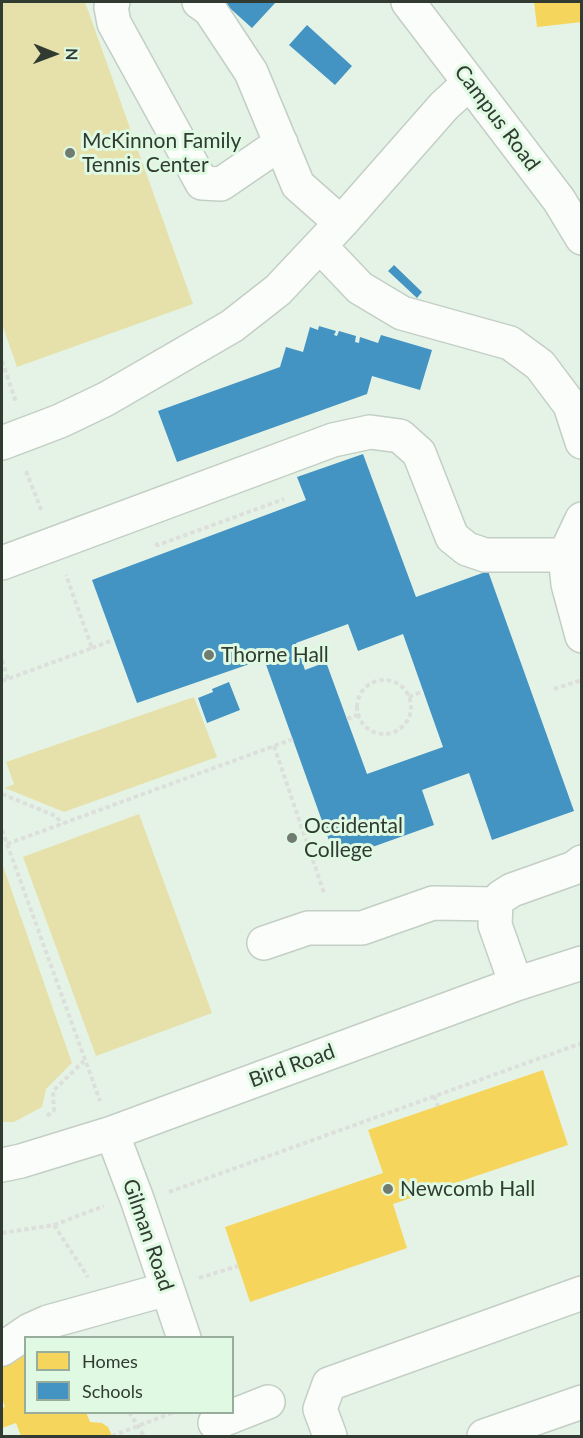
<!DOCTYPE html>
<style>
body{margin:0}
#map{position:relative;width:583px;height:1438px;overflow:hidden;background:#e5f3e6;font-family:Lato,sans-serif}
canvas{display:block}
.frame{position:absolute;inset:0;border:3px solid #313b32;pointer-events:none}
.legend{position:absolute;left:24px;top:1336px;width:210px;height:78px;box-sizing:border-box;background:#dff9e2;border:2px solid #99ad9c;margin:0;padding:8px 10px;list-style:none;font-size:18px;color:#313b32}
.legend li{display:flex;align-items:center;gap:12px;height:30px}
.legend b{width:30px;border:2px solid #99ad9c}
.north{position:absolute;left:24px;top:24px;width:60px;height:60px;-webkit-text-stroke:4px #dff9e2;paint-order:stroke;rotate:91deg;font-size:16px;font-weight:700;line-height:24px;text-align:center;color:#313b32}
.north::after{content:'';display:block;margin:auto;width:21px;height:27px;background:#313b32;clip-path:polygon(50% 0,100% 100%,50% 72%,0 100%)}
</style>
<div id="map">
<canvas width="583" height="1438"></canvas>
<div class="frame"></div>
<ul class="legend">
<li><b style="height:16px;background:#f6d55c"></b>Homes</li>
<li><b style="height:16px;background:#4393c3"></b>Schools</li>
</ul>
<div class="north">N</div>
</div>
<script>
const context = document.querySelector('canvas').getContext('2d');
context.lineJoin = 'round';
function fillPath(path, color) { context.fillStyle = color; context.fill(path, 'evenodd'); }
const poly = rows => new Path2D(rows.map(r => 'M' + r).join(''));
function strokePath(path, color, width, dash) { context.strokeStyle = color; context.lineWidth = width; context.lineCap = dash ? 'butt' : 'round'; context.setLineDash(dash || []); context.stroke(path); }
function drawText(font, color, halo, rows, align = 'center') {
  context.font = font + ' Lato,sans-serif'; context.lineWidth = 6; context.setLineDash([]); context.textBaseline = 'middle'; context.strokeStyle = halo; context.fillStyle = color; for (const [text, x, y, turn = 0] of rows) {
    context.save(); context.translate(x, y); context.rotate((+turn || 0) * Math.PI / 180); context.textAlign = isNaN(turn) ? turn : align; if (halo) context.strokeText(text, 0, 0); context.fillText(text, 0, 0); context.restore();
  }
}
const green = poly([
 [2,2,85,2,193,304,17,367,2,324],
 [194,697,217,757,64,812,5,788,14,784,6,762],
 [139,814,212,1013,96,1056,23,857],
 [2,863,72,1063,46,1089,42,1107,14,1122,2,1122]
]);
const homes = poly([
 [534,2,582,2,582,22,537,27],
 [543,1070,568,1145,393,1204,407,1248,250,1302,225,1227,383,1173,368,1130],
 [26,1355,26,1412,86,1412,90,1422,102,1423,108,1427,112,1436,21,1436,16,1423,2,1428,2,1408,5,1407,2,1398,2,1364]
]);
const schools = poly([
 [223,2,276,2,252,28],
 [307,25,352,66,335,85,289,45],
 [394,265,422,292,417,298,388,271],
 [319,326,336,331,334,335,337,336,339,331,356,336,355,342,359,343,360,337,378,343,381,335,432,350,420,390,372,376,367,394,177,462,158,411,280,367,286,347,303,352,310,327,318,330],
 [363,454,416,597,488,571,574,811,492,840,469,773,422,790,434,825,336,860,264,659,137,703,92,580,306,500,297,477],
 [348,624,358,651,403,634,443,747,367,774,326,662,305,670,296,643],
 [229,682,240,710,207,723,198,698,213,692,212,689]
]);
const path = poly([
 [2,361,16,402],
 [26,471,42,512],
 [155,544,158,545,284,499],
 [92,648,113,640],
 [2,660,8,679],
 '357 707a27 27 0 1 1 54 0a27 27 0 1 1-54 0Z',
 [2,681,92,648,66,575],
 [554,689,582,680],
 [409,697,423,691],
 [347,719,357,715],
 [274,746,324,893],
 [2,794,56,816,62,824],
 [2,830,100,1101],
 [7,844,293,739],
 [434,1096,438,1106],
 [47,1116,54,1110,53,1091,84,1061],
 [169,1192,582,1043],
 [54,1225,88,1277],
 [2,1233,54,1225,104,1206],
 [199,1278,238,1266],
 [129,1412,144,1436],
 [112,1436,174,1412]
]);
const minor = poly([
 [113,2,111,7,114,23,202,183,221,184,281,143],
 [199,2,210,10,251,72,298,185,341,223],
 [408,2,559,200,582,238],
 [320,246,360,288,402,313,510,343,540,365,570,405,582,442],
 [2,443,60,421,106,399,232,326,278,290,341,223,444,106,469,83],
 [582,519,565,555,568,584,582,636],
 [2,563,333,440,370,432,400,436,419,453,452,537,467,549,485,555,565,555],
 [264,943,308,928,362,928,433,903,496,904],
 [516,984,495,925,496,904,501,897,512,890,574,868,582,862],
 [112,1133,137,1199,184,1338],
 [2,1165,21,1161,112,1133,516,984,582,963],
 [2,1349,30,1330,48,1322,167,1289],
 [215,1423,268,1402],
 [330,1436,320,1409,329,1384,582,1293],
 [484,1436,582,1402]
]);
const markers = [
 [70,153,6,"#707b71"],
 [209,655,6,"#707b71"],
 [292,838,6,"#707b71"],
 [388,1189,6,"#707b71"]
];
const streetNames = [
 ["Campus Road",497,118,53],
 ["Bird Road",292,1066,-20],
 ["Gilman Road",148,1235,71]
];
const poiNames = [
 ["McKinnon Family",82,141],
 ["Tennis Center",82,165],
 ["Thorne Hall",221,655],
 ["Occidental",304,826],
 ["College",304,850],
 ["Newcomb Hall",400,1189]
];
fillPath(green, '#e6e1aa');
fillPath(homes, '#f6d55c');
fillPath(schools, '#4393c3');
strokePath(minor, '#c3cec4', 36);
strokePath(path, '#dcdfdc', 4, [4.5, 3]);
strokePath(minor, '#fbfdfb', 33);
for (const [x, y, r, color] of markers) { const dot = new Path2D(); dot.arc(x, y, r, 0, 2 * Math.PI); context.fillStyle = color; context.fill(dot); strokePath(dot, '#dff9e2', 2); }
drawText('21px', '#313b32', '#dff9e2', streetNames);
drawText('21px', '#313b32', '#dff9e2', poiNames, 'left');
</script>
